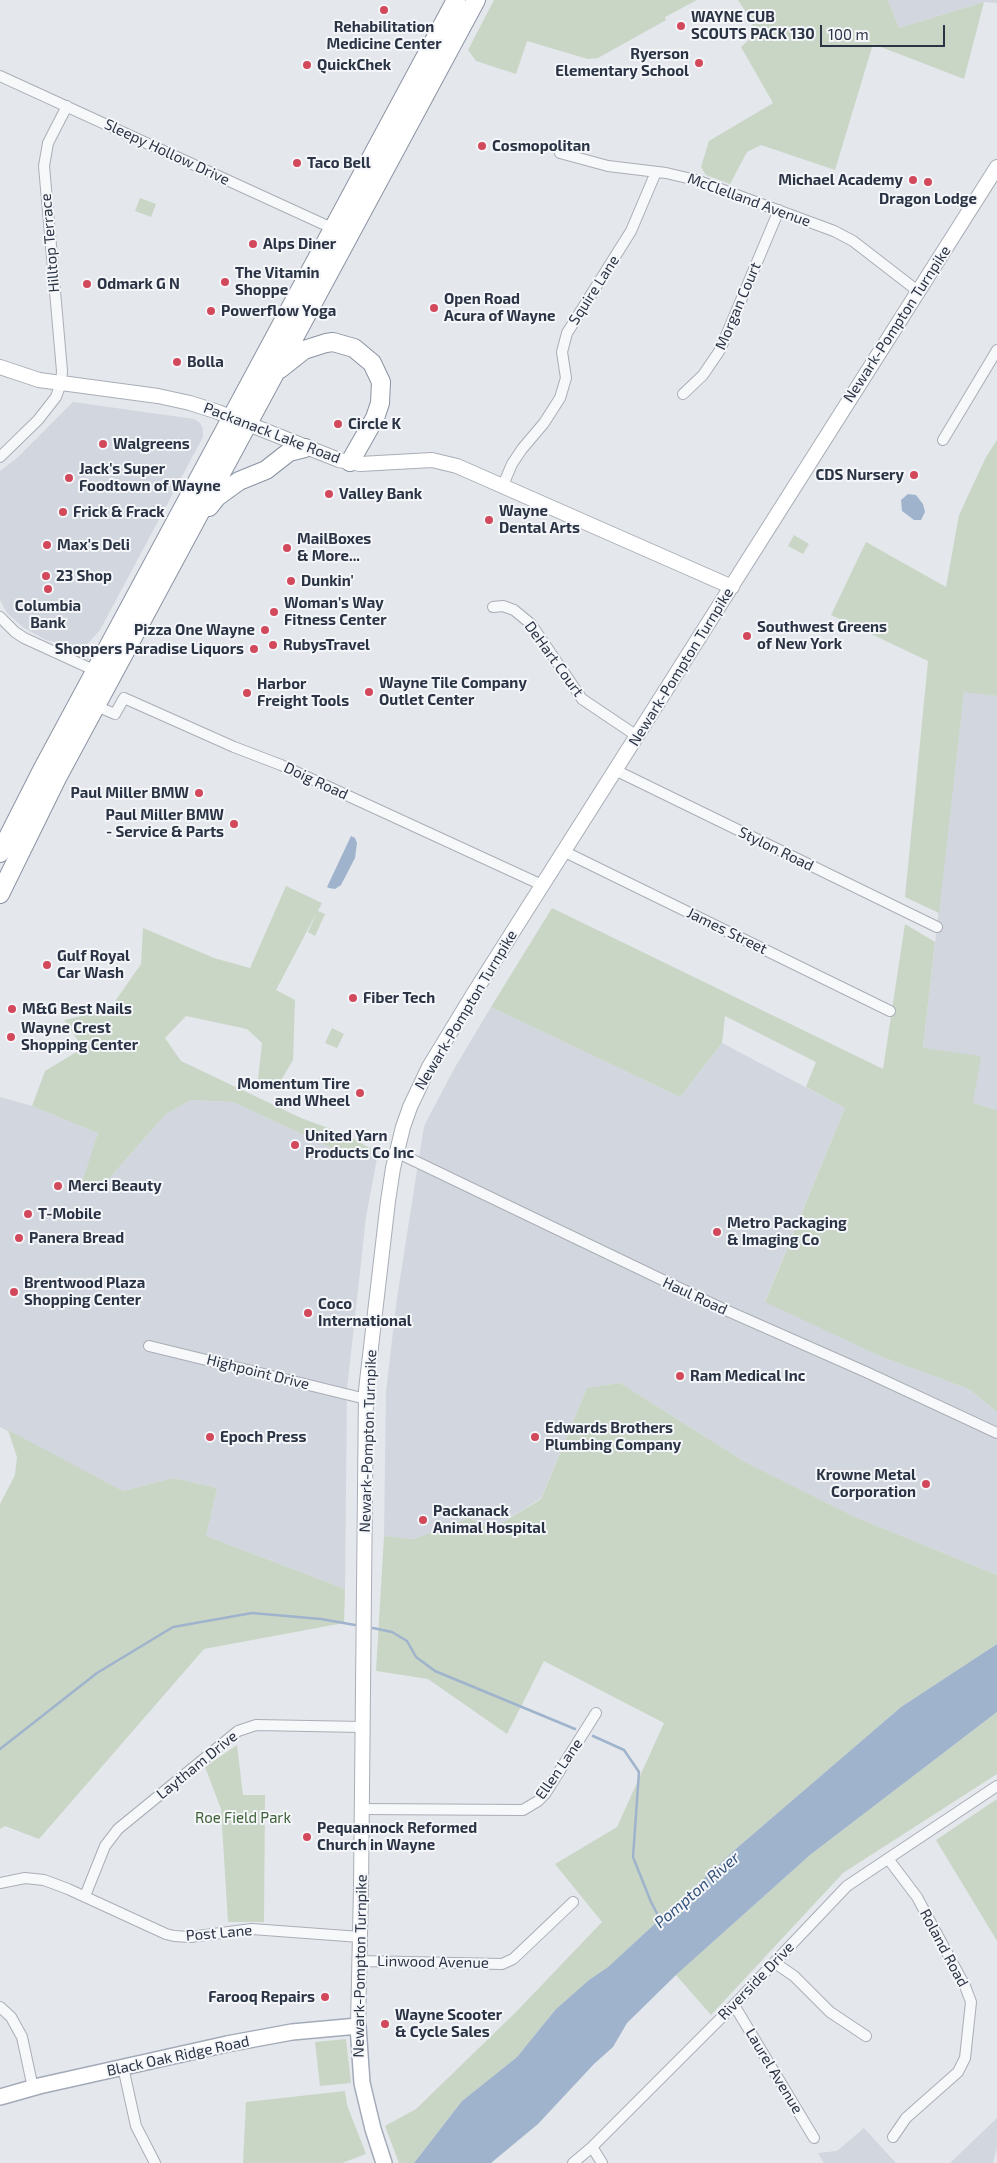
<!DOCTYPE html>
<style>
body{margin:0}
#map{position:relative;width:997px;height:2163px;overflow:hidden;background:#e4e7ec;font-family:"Exo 2",sans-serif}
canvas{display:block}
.scale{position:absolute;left:820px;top:25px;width:125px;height:22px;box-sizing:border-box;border:2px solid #2b3445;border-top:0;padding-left:6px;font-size:15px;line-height:18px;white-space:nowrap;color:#2b3445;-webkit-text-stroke:4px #f4f6f9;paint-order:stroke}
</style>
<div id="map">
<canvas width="997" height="2163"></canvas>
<div class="scale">100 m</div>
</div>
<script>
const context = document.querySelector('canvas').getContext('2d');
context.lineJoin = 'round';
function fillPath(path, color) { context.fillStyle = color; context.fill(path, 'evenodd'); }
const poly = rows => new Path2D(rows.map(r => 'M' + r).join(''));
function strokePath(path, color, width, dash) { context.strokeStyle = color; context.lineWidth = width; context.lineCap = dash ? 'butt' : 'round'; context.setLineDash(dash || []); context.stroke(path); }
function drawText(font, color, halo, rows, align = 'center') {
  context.font = font + ' "Exo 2",sans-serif'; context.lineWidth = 4; context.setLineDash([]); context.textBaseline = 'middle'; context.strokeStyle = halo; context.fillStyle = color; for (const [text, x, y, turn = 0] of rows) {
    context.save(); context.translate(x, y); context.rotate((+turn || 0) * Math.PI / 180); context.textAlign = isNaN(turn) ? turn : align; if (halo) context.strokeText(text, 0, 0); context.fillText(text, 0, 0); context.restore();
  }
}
const built = poly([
 [888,0,997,0,997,3,984,2,899,28],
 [73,402,194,419,200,423,203,429,203,437,100,630,83,649,46,640,24,628,7,613,0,600,0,471,17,458],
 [964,691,997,696,997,1110,973,1103,923,1048],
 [491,1007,680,1097,722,1043,845,1108,765,1301,882,1357,969,1389,997,1412,997,1575,855,1517,745,1462,620,1383,587,1388,541,1498,492,1529,469,1518,414,1539,384,1536,386,1391,397,1298,423,1132,425,1124,454,1069],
 [0,1097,32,1106,98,1133,82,1186,105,1183,166,1114,191,1100,233,1102,336,1150,361,1157,378,1153,366,1217,347,1389,345,1589,206,1536,217,1488,173,1478,123,1491,0,1427],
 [997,2118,997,2148,993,2163,950,2163],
 [864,2128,896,2163,824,2163,818,2153,837,2151]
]);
const green = poly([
 [494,0,697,0,665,17,666,20,598,58,588,59,527,41,516,74,476,61,468,50],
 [738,0,888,0,899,28,984,2,964,79,873,44,835,170,761,145,747,152,730,184,706,175,701,167,709,141,773,103,741,47,753,36,752,21],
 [140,198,156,204,151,217,135,211],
 [997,440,997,696,964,692,939,913,905,897,928,661,831,615,866,542,946,587,959,515,986,457],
 [794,535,809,544,803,554,788,546],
 [286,886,322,903,318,911,325,914,315,936,308,932,317,912,276,990,295,1000,293,1060,276,1089,258,1079,262,1043,247,1029,186,1016,165,1038,181,1061,301,1118,347,1135,378,1153,361,1157,336,1150,233,1102,191,1100,166,1114,105,1183,81,1186,98,1133,32,1106,45,1071,83,1048,64,1020,109,1010,141,964,143,928,214,958,250,968],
 [552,908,883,1069,905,924,935,942,923,1048,981,1056,973,1103,997,1110,997,1412,969,1389,882,1357,765,1302,845,1108,806,1087,816,1062,725,1016,722,1043,680,1097,491,1007],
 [332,1028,344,1034,337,1048,325,1043],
 [620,1383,745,1462,855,1517,997,1575,997,1644,901,1707,738,1847,608,1967,589,1980,556,2009,517,2057,462,2101,414,2163,399,2163,385,2126,416,2109,516,2012,602,1922,555,1864,617,1827,664,1723,544,1661,507,1734,428,1679,376,1671,384,1536,414,1539,469,1518,492,1529,541,1499,587,1388],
 [8,1430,123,1491,173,1478,217,1488,206,1536,345,1589,344,1623,204,1649,39,1839,5,1826,0,1829,0,1504,15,1475,17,1457],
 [997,1712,997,1774,843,1873,711,2015,676,1975,810,1855],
 [237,1745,243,1795,265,1795,264,1922,228,1922,221,1809,205,1767],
 [997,1799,997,1941,936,1840],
 [346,2039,351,2083,320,2086,315,2042],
 [345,2091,347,2105,366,2154,342,2163,243,2163,246,2102]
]);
const water = poly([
 [908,494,916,495,923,504,925,512,921,520,914,520,902,511,901,500],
 [351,836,355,838,357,843,355,858,341,885,335,889,329,888,327,887],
 [997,1644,997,1712,810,1855,676,1975,627,2023,613,2047,594,2064,538,2124,491,2163,414,2163,462,2101,517,2057,556,2009,589,1980,608,1967,738,1847,901,1707]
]);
const stream = poly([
 [373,1628,392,1632,407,1641,416,1657,435,1671,575,1729],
 [593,1736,624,1750,639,1772,633,1857,651,1902,660,1919],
 [0,1749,97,1673,173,1627,252,1613,321,1619,355,1625]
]);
const street = poly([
 [0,76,334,229],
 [560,153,608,166,666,173,696,180,834,231,853,241,919,292],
 [683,394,703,375,720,350,779,210],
 [943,440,997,350],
 [0,457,38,420,56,397,61,383,62,371,44,166,48,143,67,106],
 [503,485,512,464,522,449,544,423,560,398,566,378,562,352,567,333,631,231,656,172],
 [493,607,503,606,514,610,531,624,582,699,637,736],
 [0,617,15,632,24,638,96,671],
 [96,706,115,714,124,698,234,747,281,765,542,885],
 [615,770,937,927],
 [563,851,890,1011],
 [396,1152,721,1308,866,1372,997,1433],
 [149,1346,366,1399],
 [362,1809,523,1810,538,1801,545,1794,596,1713],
 [889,1860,917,1897,965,1986,971,2002,965,2058,958,2072,906,2118,893,2137],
 [0,1883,25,1878,44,1880,68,1889,166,1934,174,1936,190,1937,252,1929,360,1937],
 [85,1896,105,1846,118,1829,238,1731,256,1725,362,1727],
 [359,1961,502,1964,513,1959,573,1902],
 [775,1963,794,1976,830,2012,866,2036],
 [734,2005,814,2138],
 [0,2007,11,2017,22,2037,33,2088],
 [123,2067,136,2126,155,2163],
 [592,2147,602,2163],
 [573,2163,592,2147,734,2005,847,1886,997,1786]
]);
const secondary = poly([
 [0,367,39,380,158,396,190,403,218,412,339,460,360,464,432,460,457,466,732,587],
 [358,2026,361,1888,366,1390,388,1201,393,1168,403,1127,410,1107,429,1067,474,993,997,167]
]);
const primary = poly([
 [0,2097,39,2086,227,2044,292,2032,358,2026,362,2083,373,2129,384,2163]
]);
const highway = poly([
 [280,369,304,350,326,343,333,342,354,348,372,363,381,382,380,403,375,418,350,462],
 [209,507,217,497,239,481,266,470,289,452,305,448],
 [0,853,42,770,456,0],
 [0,894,57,778,476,0]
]);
const markers = [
 [384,10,5,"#d1495b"],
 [681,26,5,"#d1495b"],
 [699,63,5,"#d1495b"],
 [307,65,5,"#d1495b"],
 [482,146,5,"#d1495b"],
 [297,163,5,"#d1495b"],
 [913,180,5,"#d1495b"],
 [928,182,5,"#d1495b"],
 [253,244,5,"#d1495b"],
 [225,282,5,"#d1495b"],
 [87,284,5,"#d1495b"],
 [434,308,5,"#d1495b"],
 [211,311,5,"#d1495b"],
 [177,362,5,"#d1495b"],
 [338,424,5,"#d1495b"],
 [103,444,5,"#d1495b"],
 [914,475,5,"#d1495b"],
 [69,478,5,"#d1495b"],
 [329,494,5,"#d1495b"],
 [63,512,5,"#d1495b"],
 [489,520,5,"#d1495b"],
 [47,545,5,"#d1495b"],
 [287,548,5,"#d1495b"],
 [46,576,5,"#d1495b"],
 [291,581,5,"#d1495b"],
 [48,589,5,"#d1495b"],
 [274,612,5,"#d1495b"],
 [265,630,5,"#d1495b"],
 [747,636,5,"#d1495b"],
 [273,645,5,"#d1495b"],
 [254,649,5,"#d1495b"],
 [369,692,5,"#d1495b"],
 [247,693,5,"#d1495b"],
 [199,793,5,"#d1495b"],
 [234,824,5,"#d1495b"],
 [47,965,5,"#d1495b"],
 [353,998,5,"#d1495b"],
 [12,1009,5,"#d1495b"],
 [11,1037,5,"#d1495b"],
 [360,1093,5,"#d1495b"],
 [295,1145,5,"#d1495b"],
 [58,1186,5,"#d1495b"],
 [28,1214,5,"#d1495b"],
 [717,1232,5,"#d1495b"],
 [19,1238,5,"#d1495b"],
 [14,1292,5,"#d1495b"],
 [308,1313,5,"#d1495b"],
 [680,1376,5,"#d1495b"],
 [210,1437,5,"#d1495b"],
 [535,1437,5,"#d1495b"],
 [926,1484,5,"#d1495b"],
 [423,1520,5,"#d1495b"],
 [307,1837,5,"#d1495b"],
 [325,1997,5,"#d1495b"],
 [385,2024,5,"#d1495b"]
];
const poiNames = [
 ["WAYNE CUB",691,17],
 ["SCOUTS PACK 130",691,34],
 ["Rehabilitation",384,27,"center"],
 ["Medicine Center",384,44,"center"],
 ["Ryerson",689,54,"right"],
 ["Elementary School",689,71,"right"],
 ["QuickChek",317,65],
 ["Cosmopolitan",492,146],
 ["Taco Bell",307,163],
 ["Michael Academy",903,180,"right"],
 ["Dragon Lodge",928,199,"center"],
 ["Alps Diner",263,244],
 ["The Vitamin",235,273],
 ["Shoppe",235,290],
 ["Odmark G N",97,284],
 ["Open Road",444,299],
 ["Acura of Wayne",444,316],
 ["Powerflow Yoga",221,311],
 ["Bolla",187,362],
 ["Circle K",348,424],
 ["Walgreens",113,444],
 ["Jack's Super",79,469],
 ["Foodtown of Wayne",79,486],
 ["CDS Nursery",904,475,"right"],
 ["Valley Bank",339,494],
 ["Wayne",499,511],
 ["Dental Arts",499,528],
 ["Frick & Frack",73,512],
 ["MailBoxes",297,539],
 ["& More...",297,556],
 ["Max's Deli",57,545],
 ["23 Shop",56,576],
 ["Dunkin'",301,581],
 ["Woman's Way",284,603],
 ["Fitness Center",284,620],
 ["Columbia",48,606,"center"],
 ["Bank",48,623,"center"],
 ["Southwest Greens",757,627],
 ["of New York",757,644],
 ["Pizza One Wayne",255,630,"right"],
 ["RubysTravel",283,645],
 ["Shoppers Paradise Liquors",244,649,"right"],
 ["Wayne Tile Company",379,683],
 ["Outlet Center",379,700],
 ["Harbor",257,684],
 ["Freight Tools",257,701],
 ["Paul Miller BMW",189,793,"right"],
 ["Paul Miller BMW",224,815,"right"],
 ["- Service & Parts",224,832,"right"],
 ["Gulf Royal",57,956],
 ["Car Wash",57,973],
 ["Fiber Tech",363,998],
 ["M&G Best Nails",22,1009],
 ["Wayne Crest",21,1028],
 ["Shopping Center",21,1045],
 ["Momentum Tire",350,1084,"right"],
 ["and Wheel",350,1101,"right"],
 ["United Yarn",305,1136],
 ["Products Co Inc",305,1153],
 ["Merci Beauty",68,1186],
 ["T-Mobile",38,1214],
 ["Metro Packaging",727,1223],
 ["& Imaging Co",727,1240],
 ["Panera Bread",29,1238],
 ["Brentwood Plaza",24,1283],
 ["Shopping Center",24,1300],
 ["Coco",318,1304],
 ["International",318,1321],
 ["Ram Medical Inc",690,1376],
 ["Edwards Brothers",545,1428],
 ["Plumbing Company",545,1445],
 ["Epoch Press",220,1437],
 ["Krowne Metal",916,1475,"right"],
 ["Corporation",916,1492,"right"],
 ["Packanack",433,1511],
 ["Animal Hospital",433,1528],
 ["Pequannock Reformed",317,1828],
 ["Church in Wayne",317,1845],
 ["Farooq Repairs",315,1997,"right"],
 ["Wayne Scooter",395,2015],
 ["& Cycle Sales",395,2032]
];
const streetNames = [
 ["Sleepy Hollow Drive",167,152,25],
 ["McClelland Avenue",749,200,20],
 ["Hilltop Terrace",50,243,-95],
 ["Squire Lane",594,290,-57],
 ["Morgan Court",738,306,-67],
 ["Newark-Pompton Turnpike",897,324,-57],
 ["Packanack Lake Road",272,433,21],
 ["DeHart Court",554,659,54],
 ["Newark-Pompton Turnpike",681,667,-58],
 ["Doig Road",316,781,25],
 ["Stylon Road",776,849,26],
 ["James Street",727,931,26],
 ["Newark-Pompton Turnpike",466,1010,-59],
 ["Haul Road",695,1296,25],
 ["Highpoint Drive",258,1372,14],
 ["Newark-Pompton Turnpike",368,1441,-88],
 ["Laytham Drive",197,1765,-39],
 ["Ellen Lane",559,1769,-55],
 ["Post Lane",219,1933,-5],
 ["Roland Road",944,1948,62],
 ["Linwood Avenue",433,1962,1],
 ["Newark-Pompton Turnpike",360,1966,-89],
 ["Riverside Drive",756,1981,-46],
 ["Black Oak Ridge Road",178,2056,-12],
 ["Laurel Avenue",774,2071,59]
];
const parkNames = [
 ["Roe Field Park",243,1818]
];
const waterNames = [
 ["Pompton River",697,1890,-41]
];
fillPath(built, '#d2d6de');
fillPath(green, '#c9d6c5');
fillPath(water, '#9fb4cc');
strokePath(stream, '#9fb4cc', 2.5);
strokePath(street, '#a9aeb7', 12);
strokePath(secondary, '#a9aeb7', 16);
strokePath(primary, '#a3abb8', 18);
strokePath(highway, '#8b94a3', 20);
strokePath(street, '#f7f8fa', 10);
strokePath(secondary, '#fff', 14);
strokePath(primary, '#fff', 15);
strokePath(highway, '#fff', 18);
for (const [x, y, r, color] of markers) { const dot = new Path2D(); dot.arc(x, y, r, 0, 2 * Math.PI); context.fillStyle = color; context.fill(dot); strokePath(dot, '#f4f6f9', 2); }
drawText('bold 15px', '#2b3445', '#f4f6f9', poiNames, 'left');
drawText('15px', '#2b3445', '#f4f6f9', streetNames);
drawText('15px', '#3f6138', '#f4f6f9', parkNames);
drawText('italic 16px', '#34527a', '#f4f6f9', waterNames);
</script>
